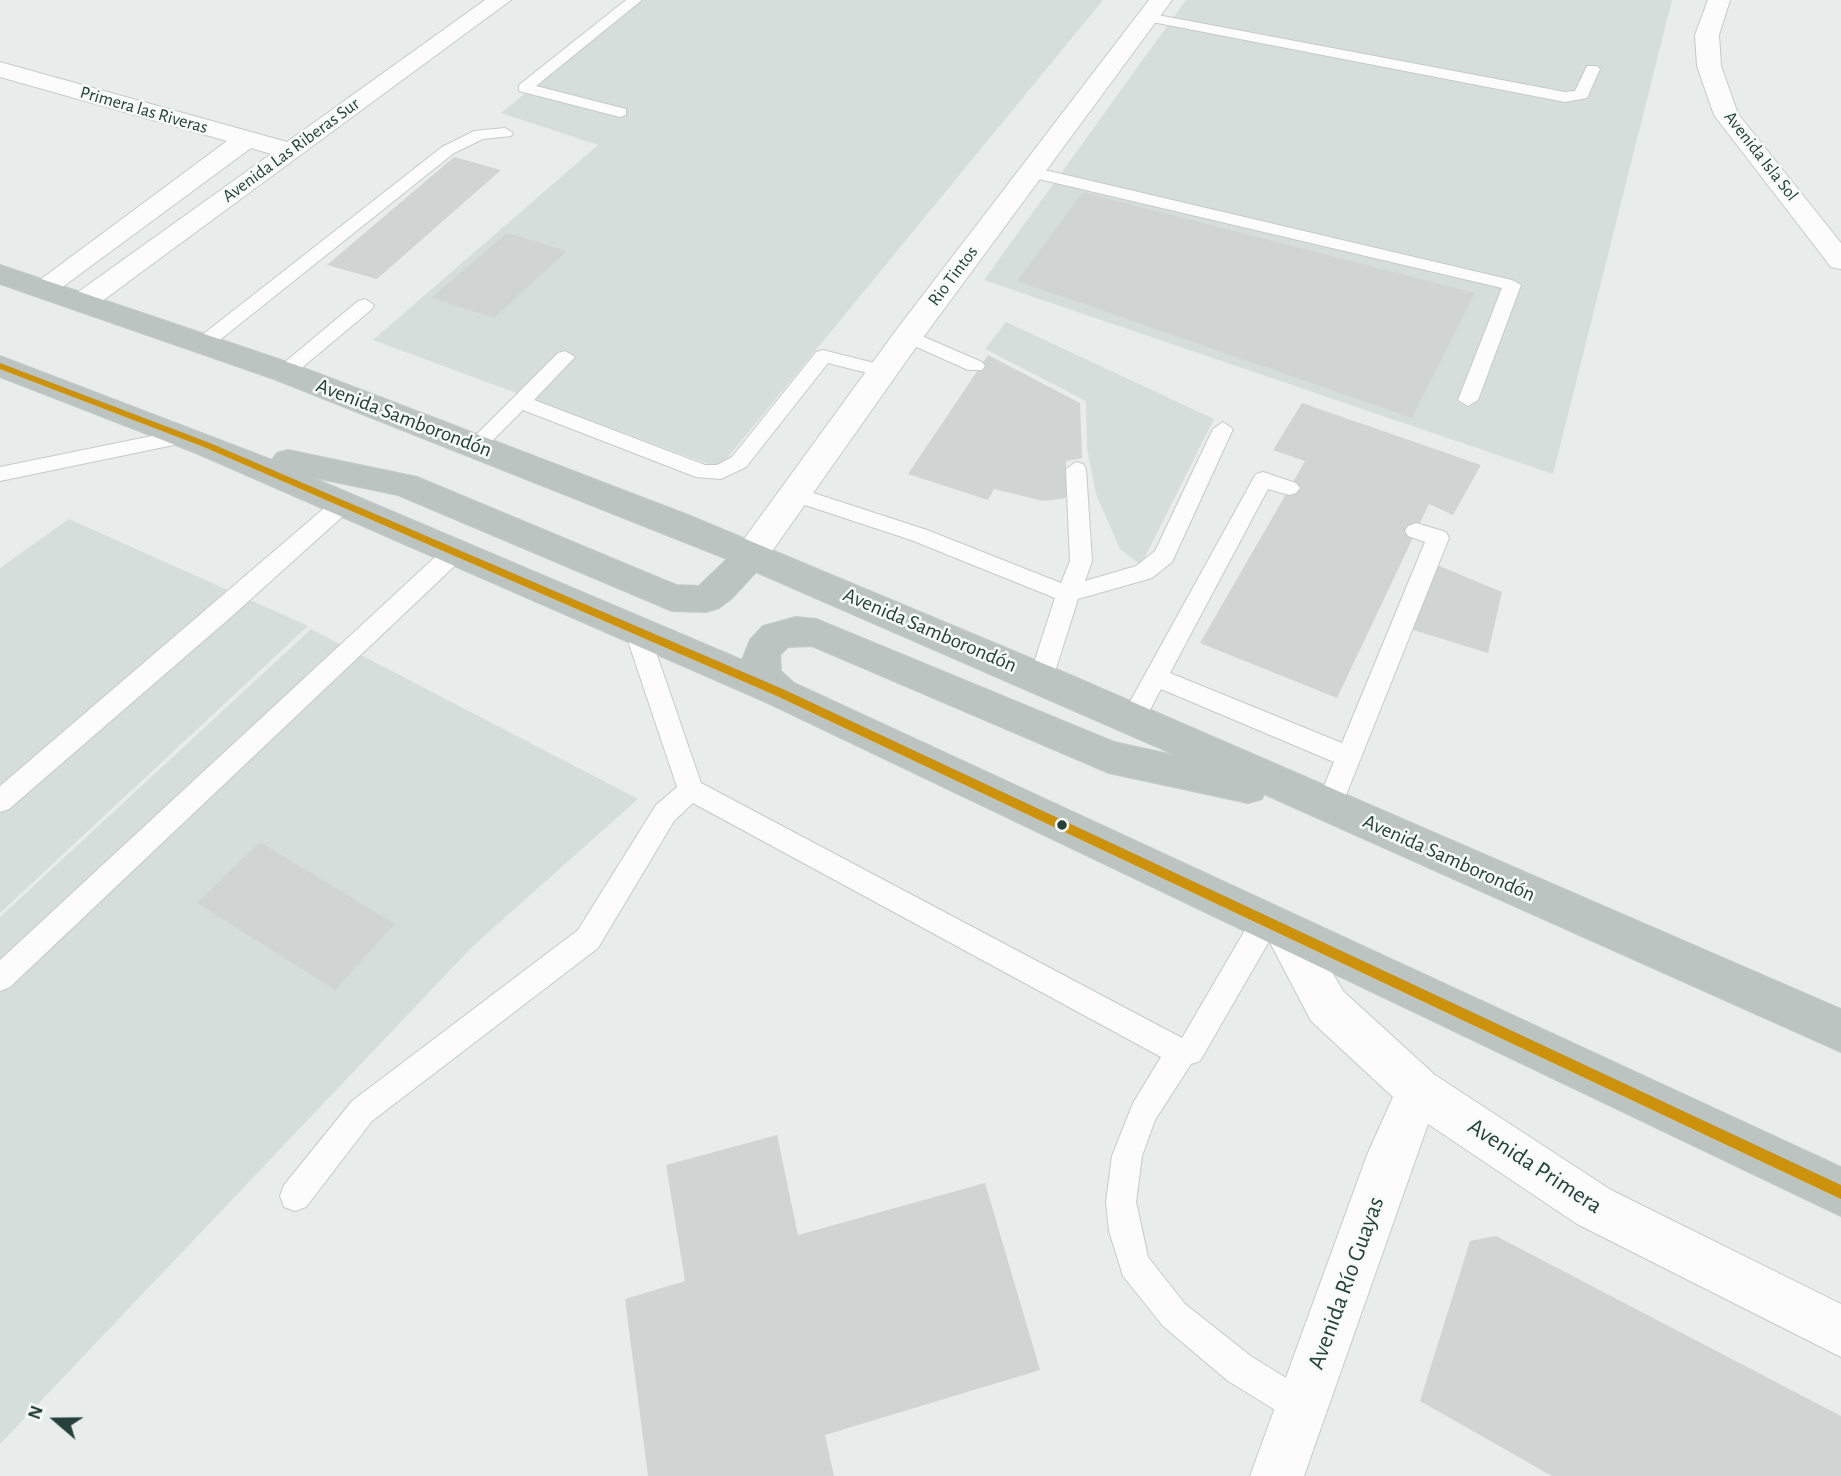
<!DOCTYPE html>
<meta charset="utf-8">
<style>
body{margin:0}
#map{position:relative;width:1841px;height:1476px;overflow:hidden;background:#e8edeb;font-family:"Alegreya Sans",sans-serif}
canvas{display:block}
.north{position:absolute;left:21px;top:1385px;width:70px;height:70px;-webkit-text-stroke:5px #f7fbf9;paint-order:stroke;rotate:290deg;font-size:19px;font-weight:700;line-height:28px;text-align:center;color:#254139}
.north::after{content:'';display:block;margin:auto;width:24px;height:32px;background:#254139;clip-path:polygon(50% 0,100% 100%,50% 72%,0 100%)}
</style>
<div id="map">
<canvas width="1841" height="1476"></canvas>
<div class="north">N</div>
</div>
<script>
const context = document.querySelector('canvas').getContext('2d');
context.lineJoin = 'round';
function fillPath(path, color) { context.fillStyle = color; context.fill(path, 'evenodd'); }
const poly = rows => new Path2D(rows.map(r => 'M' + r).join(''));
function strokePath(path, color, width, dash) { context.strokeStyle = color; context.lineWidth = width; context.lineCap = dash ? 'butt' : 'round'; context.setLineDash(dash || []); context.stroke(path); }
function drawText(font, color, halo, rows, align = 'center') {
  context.font = font + ' "Alegreya Sans",sans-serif'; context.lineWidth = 5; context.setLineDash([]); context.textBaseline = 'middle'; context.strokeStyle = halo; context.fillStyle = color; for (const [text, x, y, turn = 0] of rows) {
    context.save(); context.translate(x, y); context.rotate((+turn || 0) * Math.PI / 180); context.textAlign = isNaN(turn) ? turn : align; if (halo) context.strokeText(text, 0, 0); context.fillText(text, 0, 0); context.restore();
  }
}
const built = poly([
 [640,0,1103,0,719,468,373,340,598,145,501,113],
 [1186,0,1672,0,1553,474,984,280],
 [1006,322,1214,419,1141,565,1120,549,1096,494,1087,448,1086,401,985,349],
 [69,519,308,626,0,913,0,568],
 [311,629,638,799,473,946,0,1444,0,917]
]);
const building = poly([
 [454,157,501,170,377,279,327,265],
 [1083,192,1475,293,1412,418,1017,281],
 [507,233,567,251,494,318,431,298],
 [988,355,1080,403,1082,458,1066,461,1066,498,1043,501,994,489,988,500,908,474],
 [1302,403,1481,465,1453,515,1429,504,1337,698,1200,643,1305,461,1273,450],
 [1437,565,1502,592,1488,653,1413,630],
 [260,842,395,924,335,990,197,903],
 [777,1135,798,1235,985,1183,1040,1370,825,1435,834,1476,648,1476,625,1299,685,1281,666,1165],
 [1496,1236,1841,1416,1841,1476,1552,1476,1420,1401,1470,1241]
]);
const lane = poly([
 [626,0,642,0,536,86,626,109,626,115,620,117,519,91,519,85,626,0],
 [1147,13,1565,92,1575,91,1587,66,1597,66,1600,69,1587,98,1565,102,1142,20,1142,14,1147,13],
 [505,128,513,133,511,136,483,139,454,153,211,347,197,347,194,343,197,339,442,147,474,131,505,128],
 [1032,167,1512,280,1521,285,1478,400,1468,406,1458,400,1502,288,1026,176,1024,172,1032,167],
 [365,299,374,305,372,309,292,376,278,376,275,372,278,368,358,301,365,299],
 [908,330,982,362,985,366,982,370,968,370,901,340,899,336,908,330],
 [823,350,890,367,893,371,883,377,828,363,746,467,721,479,696,477,523,410,483,450,476,452,466,445,558,353,565,351,575,357,534,400,705,465,717,465,732,457,816,352,823,350],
 [1223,422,1233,429,1172,562,1152,578,1078,599,1053,678,1049,685,1041,687,1033,685,1029,678,1055,598,911,540,787,499,783,494,787,489,794,487,801,489,927,530,1061,583,1070,561,1066,469,1076,462,1083,464,1086,469,1092,561,1085,581,1136,566,1155,551,1213,429,1223,422],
 [186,429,196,436,193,441,0,481,0,467,186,429],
 [1263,472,1296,483,1300,488,1296,493,1289,495,1268,489,1170,673,1342,743,1425,542,1408,536,1405,531,1408,526,1416,523,1446,532,1449,538,1342,805,1338,813,1329,816,1320,813,1316,805,1334,762,1161,689,1142,725,1133,728,1124,725,1121,718,1253,479,1256,474,1263,472],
 [344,496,352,498,355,503,352,508,231,617,9,809,0,812,0,786,336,498,344,496],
 [455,544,463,546,466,552,463,558,10,987,0,991,0,960,447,546,455,544],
 [637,623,645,626,649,632,701,783,1182,1038,1255,913,1265,910,1275,913,1279,922,1275,931,1200,1061,1191,1064,1155,1120,1142,1156,1136,1202,1148,1257,1185,1304,1252,1357,1314,1395,1319,1407,1314,1419,1302,1424,1290,1419,1228,1381,1163,1326,1123,1276,1109,1231,1106,1202,1112,1156,1133,1103,1161,1057,693,803,674,821,598,948,372,1121,306,1207,295,1211,284,1207,280,1196,284,1185,352,1101,578,930,656,805,677,787,625,632,629,626,637,623]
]);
const street = poly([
 [485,0,511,0,94,307,84,310,74,307,69,301,74,295,271,154,251,148,53,294,43,297,33,294,29,288,227,141,0,77,0,62,287,142,485,0],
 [1149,0,1172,0,919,343,763,564,751,568,739,564,734,555,739,546,897,329,1149,0],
 [1708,0,1730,0,1719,35,1721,66,1738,114,1841,243,1841,269,1831,267,1714,115,1697,66,1695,35,1708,0],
 [1285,912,1300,917,1343,991,1435,1075,1611,1190,1841,1304,1841,1357,1577,1224,1428,1124,1304,1476,1250,1476,1367,1155,1393,1097,1311,1021,1264,931,1270,917,1285,912]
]);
const highway = poly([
 [0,265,296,365,688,515,1054,668,1841,1009,1841,1052,1264,794,1262,799,1248,803,1109,773,812,646,788,647,780,655,781,671,794,683,1841,1167,1841,1216,768,703,196,453,0,377,0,356,272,460,277,453,288,450,417,477,676,585,699,586,727,559,274,379,0,284,0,265],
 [311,477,398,495,672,611,706,612,719,608,731,599,756,572,1178,756,1114,742,816,619,796,617,763,626,750,640,742,660,311,477]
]);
const bus1 = poly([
 [0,363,210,443,785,690,1841,1185,1841,1199,777,696,204,447,0,369,0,363]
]);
const markers = [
 [1062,825,6,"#254139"]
];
const farStreetnames = [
 ["Primera las Riveras",144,110,16],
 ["Avenida Las Riberas Sur",291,150,-36],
 ["Avenida Isla Sol",1761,156,52],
 ["Rio Tintos",953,276,-53]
];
const streetNames = [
 ["Avenida Samborondón",404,418,21],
 ["Avenida Samborondón",930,630,23],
 ["Avenida Samborondón",1449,858,24]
];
const nearStreetnames = [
 ["Avenida Primera",1535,1166,33],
 ["Avenida Río Guayas",1346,1283,-70]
];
fillPath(built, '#d6dedb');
fillPath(building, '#d0d5d4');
strokePath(lane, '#c5cac8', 2);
strokePath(street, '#c5cac8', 2);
strokePath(highway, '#c3cbc9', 2);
fillPath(lane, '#fcfcfc');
fillPath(street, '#fcfcfc');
fillPath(highway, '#bcc4c2');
fillPath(bus1, '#cd920b');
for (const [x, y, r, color] of markers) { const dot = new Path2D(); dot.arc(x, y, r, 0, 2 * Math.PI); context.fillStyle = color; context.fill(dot); strokePath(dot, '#f7fbf9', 2.5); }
drawText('18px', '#254139', '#f7fbf9', farStreetnames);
drawText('21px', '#254139', '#f7fbf9', streetNames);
drawText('24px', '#254139', '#f7fbf9', nearStreetnames);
</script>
